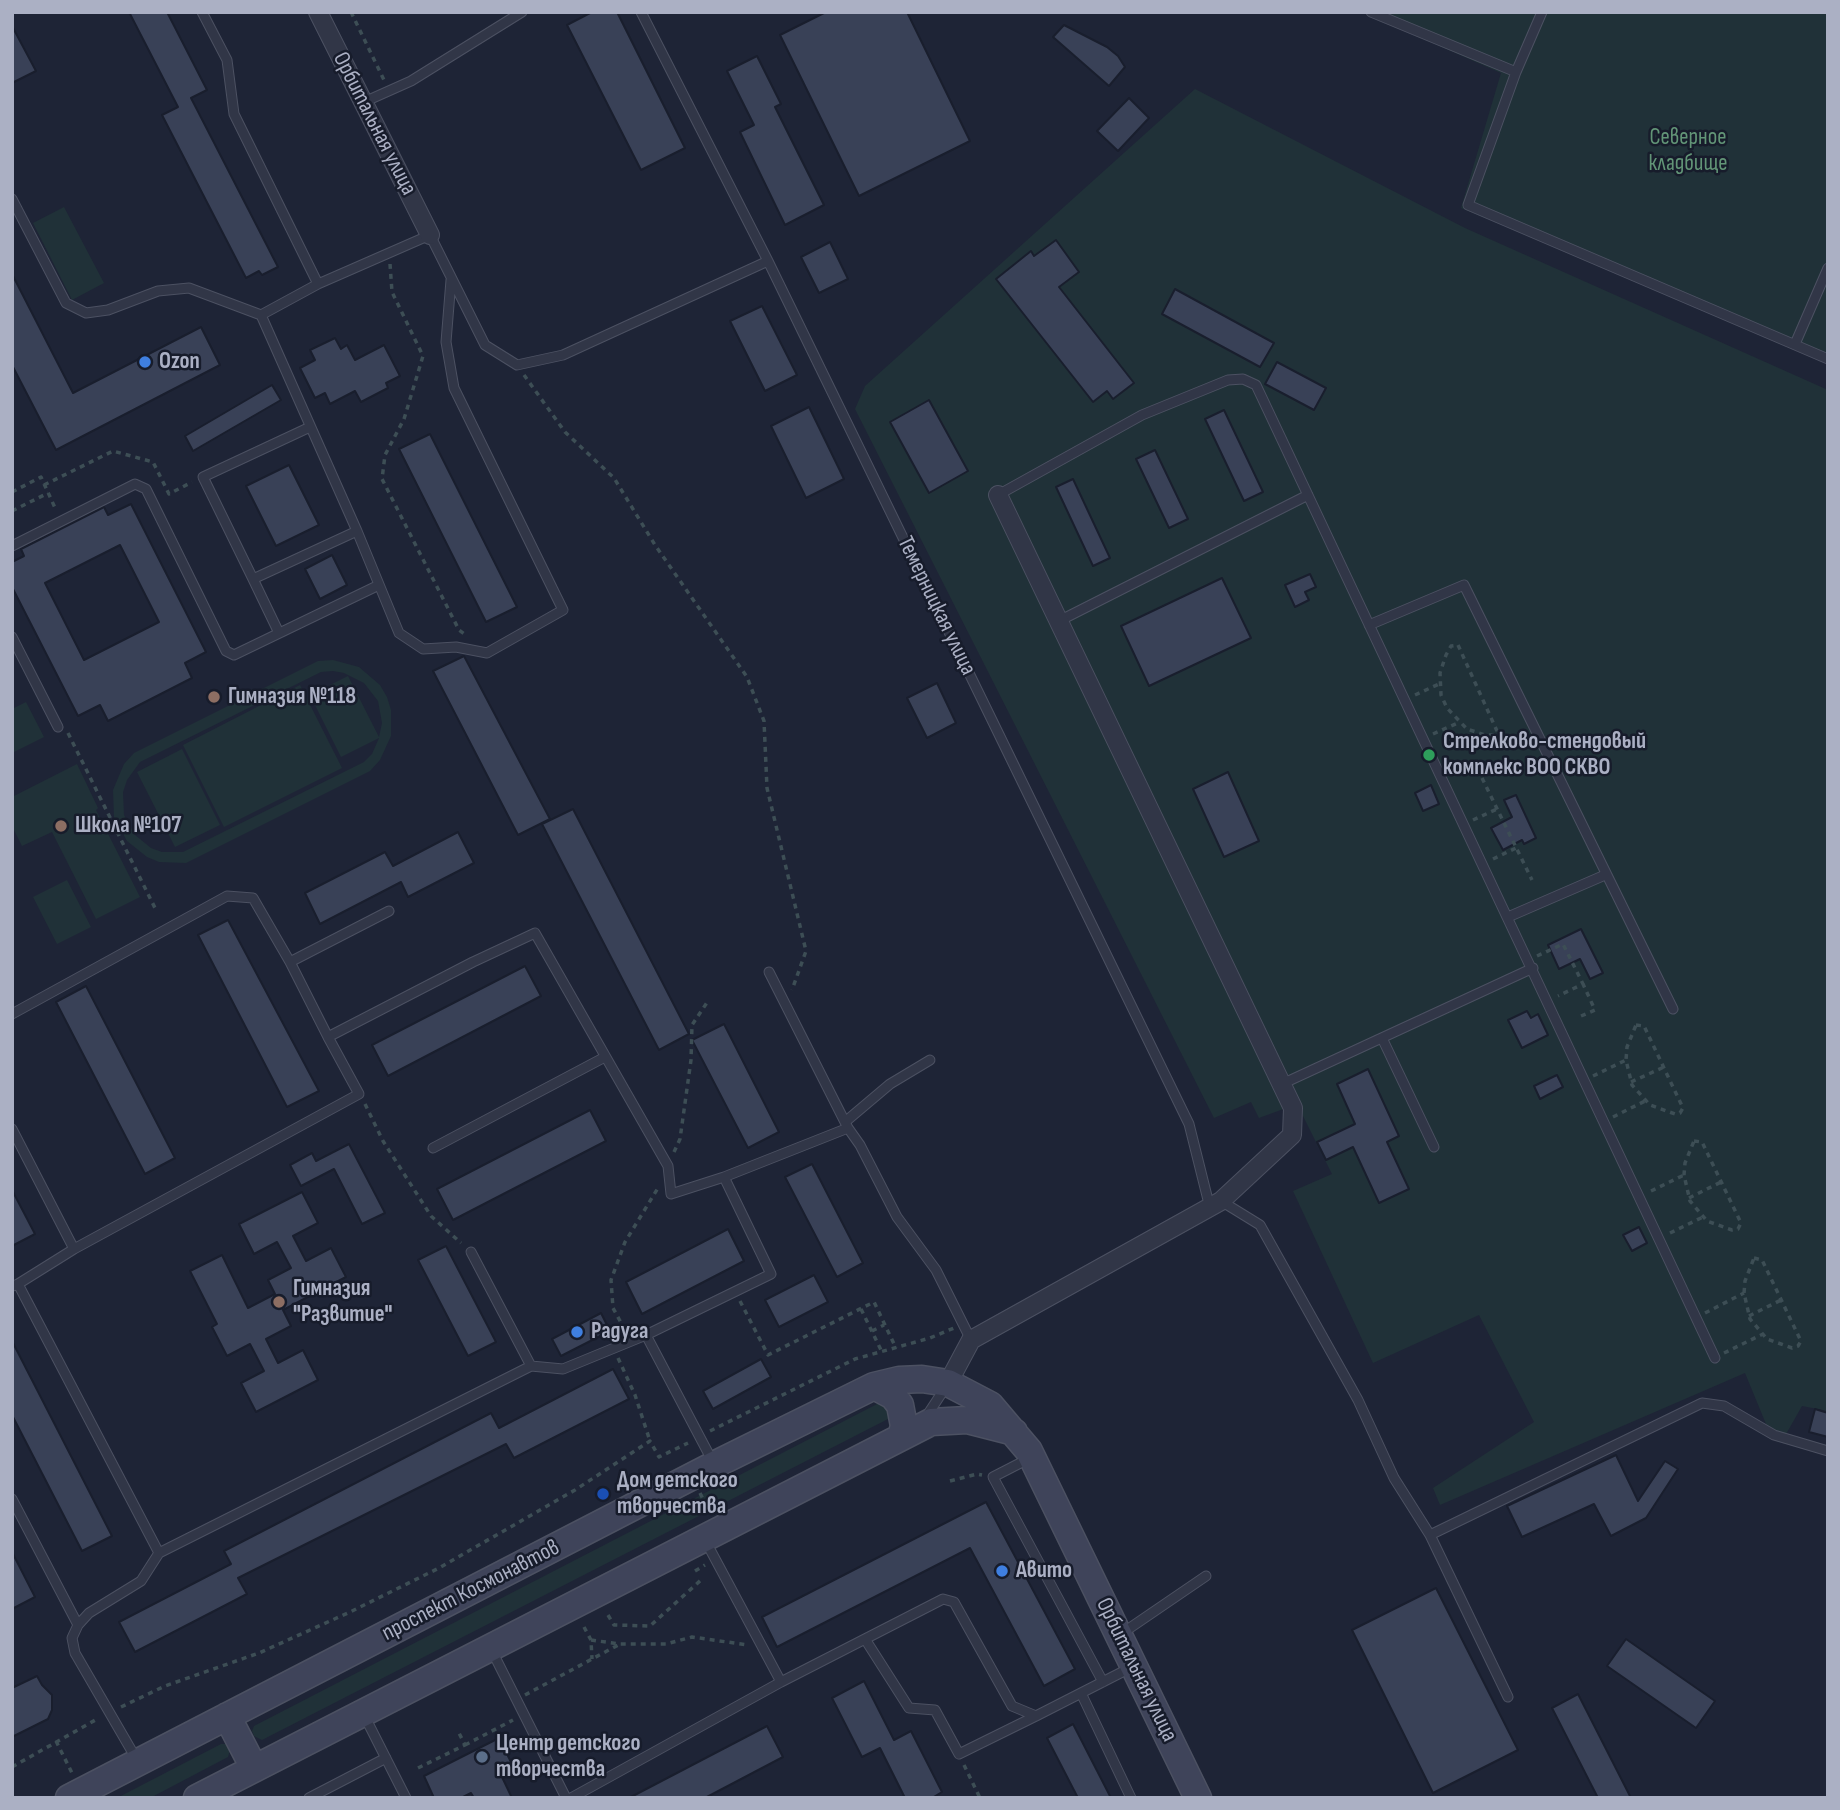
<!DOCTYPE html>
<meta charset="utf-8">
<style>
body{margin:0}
#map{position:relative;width:1840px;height:1810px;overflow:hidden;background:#1e2436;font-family:"Sofia Sans Condensed",sans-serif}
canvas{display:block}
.frame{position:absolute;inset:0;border:14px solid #abb0c4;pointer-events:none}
</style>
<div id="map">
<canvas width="1840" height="1810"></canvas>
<div class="frame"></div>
</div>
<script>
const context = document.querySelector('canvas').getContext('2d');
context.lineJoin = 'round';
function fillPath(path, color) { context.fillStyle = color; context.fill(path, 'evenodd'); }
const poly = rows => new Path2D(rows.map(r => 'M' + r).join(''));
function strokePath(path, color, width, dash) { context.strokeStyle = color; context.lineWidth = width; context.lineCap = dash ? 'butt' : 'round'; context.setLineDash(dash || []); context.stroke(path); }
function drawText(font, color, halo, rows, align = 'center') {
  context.font = font + ' "Sofia Sans Condensed",sans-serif'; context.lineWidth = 5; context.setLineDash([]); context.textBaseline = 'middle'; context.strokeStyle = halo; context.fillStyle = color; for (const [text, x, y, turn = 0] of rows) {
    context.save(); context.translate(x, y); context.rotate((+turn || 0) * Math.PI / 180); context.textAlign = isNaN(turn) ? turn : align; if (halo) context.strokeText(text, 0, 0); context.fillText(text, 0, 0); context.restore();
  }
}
const green = poly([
 [1362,12,1828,12,1828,360,1461,208,1501,73],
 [1195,89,1465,228,1828,390,1828,1411,1802,1406,1785,1436,1766,1424,1745,1373,1440,1505,1433,1488,1534,1422,1479,1315,1373,1363,1293,1191,1332,1174,1297,1104,1259,1118,1251,1102,1214,1118,855,409,865,386],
 [64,207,104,283,72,300,33,223],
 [333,660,359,667,380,685,387,697,391,710,391,736,380,760,370,771,186,863,159,862,147,857,127,841,114,818,113,790,124,764,134,753,318,661],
 [333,671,344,673,364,683,378,701,382,723,379,737,348,676,310,695,341,757,379,738,372,754,364,762,183,852,162,852,151,848,135,835,124,815,123,792,127,780,140,762,321,672],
 [300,685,342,768,224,827,183,745],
 [26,702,44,737,12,753,12,709],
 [182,749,220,825,175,847,137,772],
 [77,764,98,808,96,810,140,897,96,919,52,832,22,846,12,826,12,797],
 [67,880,91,927,57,944,33,897],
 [879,1403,888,1411,888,1419,262,1740,254,1736,252,1731,254,1726],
 [221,1744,226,1744,230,1750,228,1757,150,1798,117,1798]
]);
const building = poly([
 [129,12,167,12,207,90,191,98,278,267,262,275,259,271,246,278,162,115,178,107,129,12],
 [592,12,617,12,685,148,641,170,567,25,592,12],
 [826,12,907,12,970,141,859,196,780,35,826,12],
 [1064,25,1107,47,1118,56,1125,67,1109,86,1053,37,1064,25],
 [12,26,36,71,12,83,12,26],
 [757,56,781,104,775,107,824,205,785,225,740,132,754,125,727,71,757,56],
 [1129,98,1149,118,1118,151,1097,131,1129,98],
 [1056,240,1079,272,1059,287,1134,383,1113,399,1107,391,1093,402,996,279,1031,251,1034,256,1056,240],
 [830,242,848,279,819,293,801,257,830,242],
 [12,274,73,393,201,327,220,365,56,450,12,365,12,274],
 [1175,289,1274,343,1260,367,1162,314,1175,289],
 [762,306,797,375,765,391,730,321,762,306],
 [335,338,341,349,347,345,355,360,384,345,400,376,386,383,388,388,361,402,355,391,330,404,325,393,315,398,300,368,315,360,310,350,335,338],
 [1277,362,1326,388,1314,410,1265,384,1277,362],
 [272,385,281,400,193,451,185,436,272,385],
 [929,400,968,471,929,493,890,422,929,400],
 [809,407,844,479,806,498,771,426,809,407],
 [1224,410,1263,492,1244,501,1205,419,1224,410],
 [430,434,517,607,486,622,399,449,430,434],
 [1155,450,1188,519,1169,528,1136,459,1155,450],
 [289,465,319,525,276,546,246,486,289,465],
 [1073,479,1110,558,1093,566,1056,487,1073,479],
 [131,504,206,652,185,663,192,678,108,721,100,705,78,716,12,587,12,562,24,556,21,549,104,507,108,515,131,504],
 [120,545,159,622,84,660,45,583,120,545],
 [332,555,347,585,320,599,305,569,332,555],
 [1310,574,1316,587,1305,592,1309,600,1295,607,1285,585,1310,574],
 [1222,578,1251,638,1149,686,1121,626,1222,578],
 [464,656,550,819,518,835,433,671,464,656],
 [937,683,956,723,927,738,907,698,937,683],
 [1228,772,1259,841,1224,857,1193,789,1228,772],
 [1431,785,1439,804,1423,811,1415,793,1431,785],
 [1516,795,1536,838,1524,844,1522,840,1503,850,1491,828,1512,817,1504,800,1516,795],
 [573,809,689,1034,659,1050,542,824,573,809],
 [458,832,474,863,408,897,401,882,320,924,305,893,385,852,393,866,458,832],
 [228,920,319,1091,287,1107,198,935,228,920],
 [1581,929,1603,973,1590,979,1580,959,1559,969,1548,945,1581,929],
 [525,966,541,996,388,1076,372,1045,525,966],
 [86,986,175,1158,145,1174,56,1002,86,986],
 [1527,1011,1531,1018,1538,1014,1548,1035,1522,1048,1508,1020,1527,1011],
 [724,1024,779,1132,748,1148,692,1040,724,1024],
 [1368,1069,1399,1136,1387,1142,1409,1189,1379,1203,1353,1147,1326,1160,1317,1142,1355,1124,1337,1084,1368,1069],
 [1557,1075,1563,1087,1540,1099,1534,1086,1557,1075],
 [590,1110,606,1141,453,1220,437,1189,590,1110],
 [349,1144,385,1213,362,1224,334,1169,301,1186,290,1165,312,1153,316,1161,349,1144],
 [812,1164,863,1263,837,1277,785,1177,812,1164],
 [12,1190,35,1234,12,1246,12,1190],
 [302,1192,318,1223,293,1236,306,1261,331,1248,346,1277,283,1310,291,1326,266,1339,278,1363,303,1350,318,1380,256,1412,241,1383,264,1371,250,1344,227,1356,212,1327,217,1324,190,1271,222,1255,248,1308,275,1294,268,1280,291,1268,277,1242,254,1254,239,1224,302,1192],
 [1639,1227,1647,1243,1632,1251,1623,1235,1639,1227],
 [728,1229,744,1261,642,1314,626,1282,728,1229],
 [446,1246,496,1342,468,1356,418,1260,446,1246],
 [814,1275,828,1302,779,1327,765,1300,814,1275],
 [601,1313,610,1331,561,1356,552,1339,601,1313],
 [12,1341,112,1536,82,1551,12,1415,12,1341],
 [761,1359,771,1377,713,1409,703,1391,761,1359],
 [613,1369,629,1399,514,1458,506,1444,238,1578,247,1594,135,1652,119,1622,231,1564,224,1551,491,1413,499,1428,613,1369],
 [1815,1409,1828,1413,1828,1437,1809,1432,1815,1409],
 [1616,1455,1638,1501,1665,1461,1678,1469,1646,1518,1611,1536,1594,1504,1522,1537,1507,1506,1616,1455],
 [986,1502,1075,1669,1044,1686,970,1548,777,1647,762,1617,986,1502],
 [12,1552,35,1597,12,1609,12,1552],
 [1436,1588,1518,1750,1433,1793,1352,1630,1436,1588],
 [1626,1639,1715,1701,1696,1728,1607,1666,1626,1639],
 [37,1676,42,1685,52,1695,52,1710,48,1719,12,1737,12,1688,37,1676],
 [864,1681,894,1740,911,1731,942,1792,932,1798,905,1798,880,1748,862,1757,832,1698,864,1681],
 [1578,1694,1631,1798,1598,1798,1552,1708,1578,1694],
 [1073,1724,1111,1798,1078,1798,1047,1738,1073,1724],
 [767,1726,783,1757,705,1798,629,1798,767,1726],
 [499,1738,515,1770,502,1777,512,1798,474,1798,471,1793,461,1798,434,1798,424,1776,499,1738]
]);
const path = poly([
 [351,12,384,80],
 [390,264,392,292,423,356,404,419,385,455,382,479,459,630,467,636],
 [524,375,565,432,614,478,655,545,747,677,764,721,767,788,806,951,792,990],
 [44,485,113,451,153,462,169,494,192,482],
 [12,492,41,477,56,510],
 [12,511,48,493],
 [1458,645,1497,731,1495,735,1485,735,1467,729,1447,708,1441,695,1440,673,1446,655,1451,646,1458,645],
 [1415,695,1439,684],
 [68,733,156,910],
 [1433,734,1460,722],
 [1482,778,1532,880],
 [1473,820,1497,809],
 [1493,859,1516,848],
 [1537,956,1563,944,1583,984,1558,996],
 [1581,1016,1595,1010,1583,984],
 [1636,1025,1644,1026,1683,1108,1680,1113,1675,1114,1650,1105,1632,1085,1626,1060,1627,1047,1636,1025],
 [1593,1076,1626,1060],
 [1631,1082,1664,1067],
 [365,1104,383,1141,431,1216,461,1243],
 [1613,1117,1645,1101],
 [1694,1141,1702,1142,1741,1223,1738,1229,1732,1230,1707,1221,1690,1201,1684,1175,1685,1163,1694,1141],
 [674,1152,680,1139,691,1060,692,1025,708,1001],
 [1651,1191,1684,1175],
 [1689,1198,1721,1182],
 [1670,1233,1703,1217],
 [1754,1258,1762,1260,1801,1341,1798,1346,1792,1348,1767,1339,1750,1319,1744,1293,1745,1281,1754,1258],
 [740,1301,768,1355,874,1302,896,1348],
 [861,1309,882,1352],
 [1705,1313,1744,1293],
 [1749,1316,1781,1300],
 [625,1330,613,1308,611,1280,625,1242,658,1188],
 [872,1331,884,1325],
 [1724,1353,1763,1334],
 [618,1358,635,1395,650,1441],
 [710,1431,855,1359,930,1338,954,1328],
 [950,1481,977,1474,982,1475],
 [700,1493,709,1511],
 [695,1571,705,1565],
 [608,1615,614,1625,650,1626,701,1580],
 [584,1627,591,1640,592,1659],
 [591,1640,620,1644,666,1644,692,1637,748,1645],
 [525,1695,620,1644],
 [121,1707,165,1686,259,1653,350,1612,439,1568,575,1490,650,1441,659,1457,688,1443],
 [56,1741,72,1773],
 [465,1745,513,1720],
 [964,1765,980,1798],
 [12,1767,99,1718],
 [418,1768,465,1745,458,1731]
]);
const lane = poly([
 [202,12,227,60,234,114,318,284],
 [641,12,768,261,1189,1124,1210,1208],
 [1371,12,1516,72],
 [1542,12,1516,72,1468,205,1828,359],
 [364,102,411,81,522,12],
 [12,199,66,303,86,313,108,310,158,291,189,288,261,315,318,284,430,235,485,345,517,365,563,355,768,261],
 [261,315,357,531,399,633,423,649,456,647,487,653,563,610,454,388,446,342,451,280],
 [1795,344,1828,268],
 [310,427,203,477,253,579,357,531],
 [998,495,1142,415,1228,380,1243,379,1256,385,1715,1358],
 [12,546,135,484,146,489,226,651,234,655,379,585],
 [253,579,279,633],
 [1059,621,1308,495],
 [1369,625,1464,585,1673,1009],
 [12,637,58,727],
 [1508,917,1605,875],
 [290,962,389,911],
 [769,972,848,1128,860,1145,897,1217,936,1270,971,1340],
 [12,1014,227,896,253,898,290,962,328,1037],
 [1382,1038,1434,1147],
 [1282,1084,1533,968],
 [845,1122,890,1084,930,1060],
 [12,1129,74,1249],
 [433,1148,605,1057],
 [1221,1201,1260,1225,1358,1400,1394,1478,1430,1535,1508,1697],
 [471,1252,531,1366],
 [18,1284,74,1249,359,1094,328,1037,473,962,535,933,668,1166,671,1194,724,1177],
 [13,1286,18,1284,159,1553,141,1581,89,1613,78,1625,72,1638,75,1653,137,1760],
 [646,1335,771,1274,724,1177,848,1128],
 [926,1417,947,1385],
 [1030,1458,993,1477,1103,1682],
 [12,1499,78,1625],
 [1430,1535,1702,1403,1724,1406,1774,1435,1828,1451],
 [159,1553,531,1366,563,1369,646,1335,714,1464],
 [1121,1634,1206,1576],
 [865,1639,909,1708,935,1710,959,1754,1036,1716],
 [491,1649,566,1798],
 [781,1682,943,1599,954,1602,1012,1706,1036,1716,1130,1668],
 [1081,1693,1131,1798],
 [364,1715,406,1798],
 [309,1798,386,1758],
 [571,1798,781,1682,705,1540]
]);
const street = poly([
 [318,12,430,235],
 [948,1383,971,1340,1221,1201,1292,1135,1293,1108,998,495]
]);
const secondary = poly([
 [874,1386,893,1396,900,1405,904,1426,901,1437],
 [227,1716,254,1768],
 [69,1798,714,1465,874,1386,899,1380,922,1379,948,1383,990,1405,1029,1451,1198,1798],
 [197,1798,931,1422,967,1420,1014,1432]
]);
const markers = [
 [145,362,7,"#3f7fe0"],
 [214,697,7,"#8d6e63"],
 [1429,755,7,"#2e9e5b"],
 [61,826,7,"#8d6e63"],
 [279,1302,7,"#8d6e63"],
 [577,1332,7,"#3f7fe0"],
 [603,1494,7,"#1a4fb4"],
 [1002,1571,7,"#3f7fe0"],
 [482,1757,7,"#5c6f8a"]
];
const streetNames = [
 ["Орбитальная улица",374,124,63],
 ["Темерницкая улица",936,606,64],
 ["проспект Космонавтов",471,1591,-27],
 ["Орбитальная улица",1136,1670,64]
];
const parkNames = [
 ["Северное",1688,138],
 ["кладбище",1688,164]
];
const poiNames = [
 ["Ozon",159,362],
 ["Гимназия №118",228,697],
 ["Стрелково-стендовый",1443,742],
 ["комплекс ВОО СКВО",1443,768],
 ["Школа №107",75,826],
 ["Гимназия",293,1289],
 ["\"Развитие\"",293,1315],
 ["Радуга",591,1332],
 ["Дом детского",617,1481],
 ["творчества",617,1507],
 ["Авито",1016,1571],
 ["Центр детского",496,1744],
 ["творчества",496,1770]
];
fillPath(green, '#203138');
fillPath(building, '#394157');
strokePath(building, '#191e2d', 2);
strokePath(lane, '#4c5162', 11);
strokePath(street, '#4c5162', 20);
strokePath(secondary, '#4c5162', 29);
strokePath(path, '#3d4e55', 3.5, [5, 5]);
strokePath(lane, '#313647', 9);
strokePath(street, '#313647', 18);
strokePath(secondary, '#3f445a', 26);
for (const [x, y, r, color] of markers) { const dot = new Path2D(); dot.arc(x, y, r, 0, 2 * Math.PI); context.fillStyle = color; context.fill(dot); strokePath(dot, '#171c2b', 2.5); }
drawText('23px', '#abb0c4', '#171c2b', streetNames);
drawText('23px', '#629577', '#171c2b', parkNames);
drawText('bold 23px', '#abb0c4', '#171c2b', poiNames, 'left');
</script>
